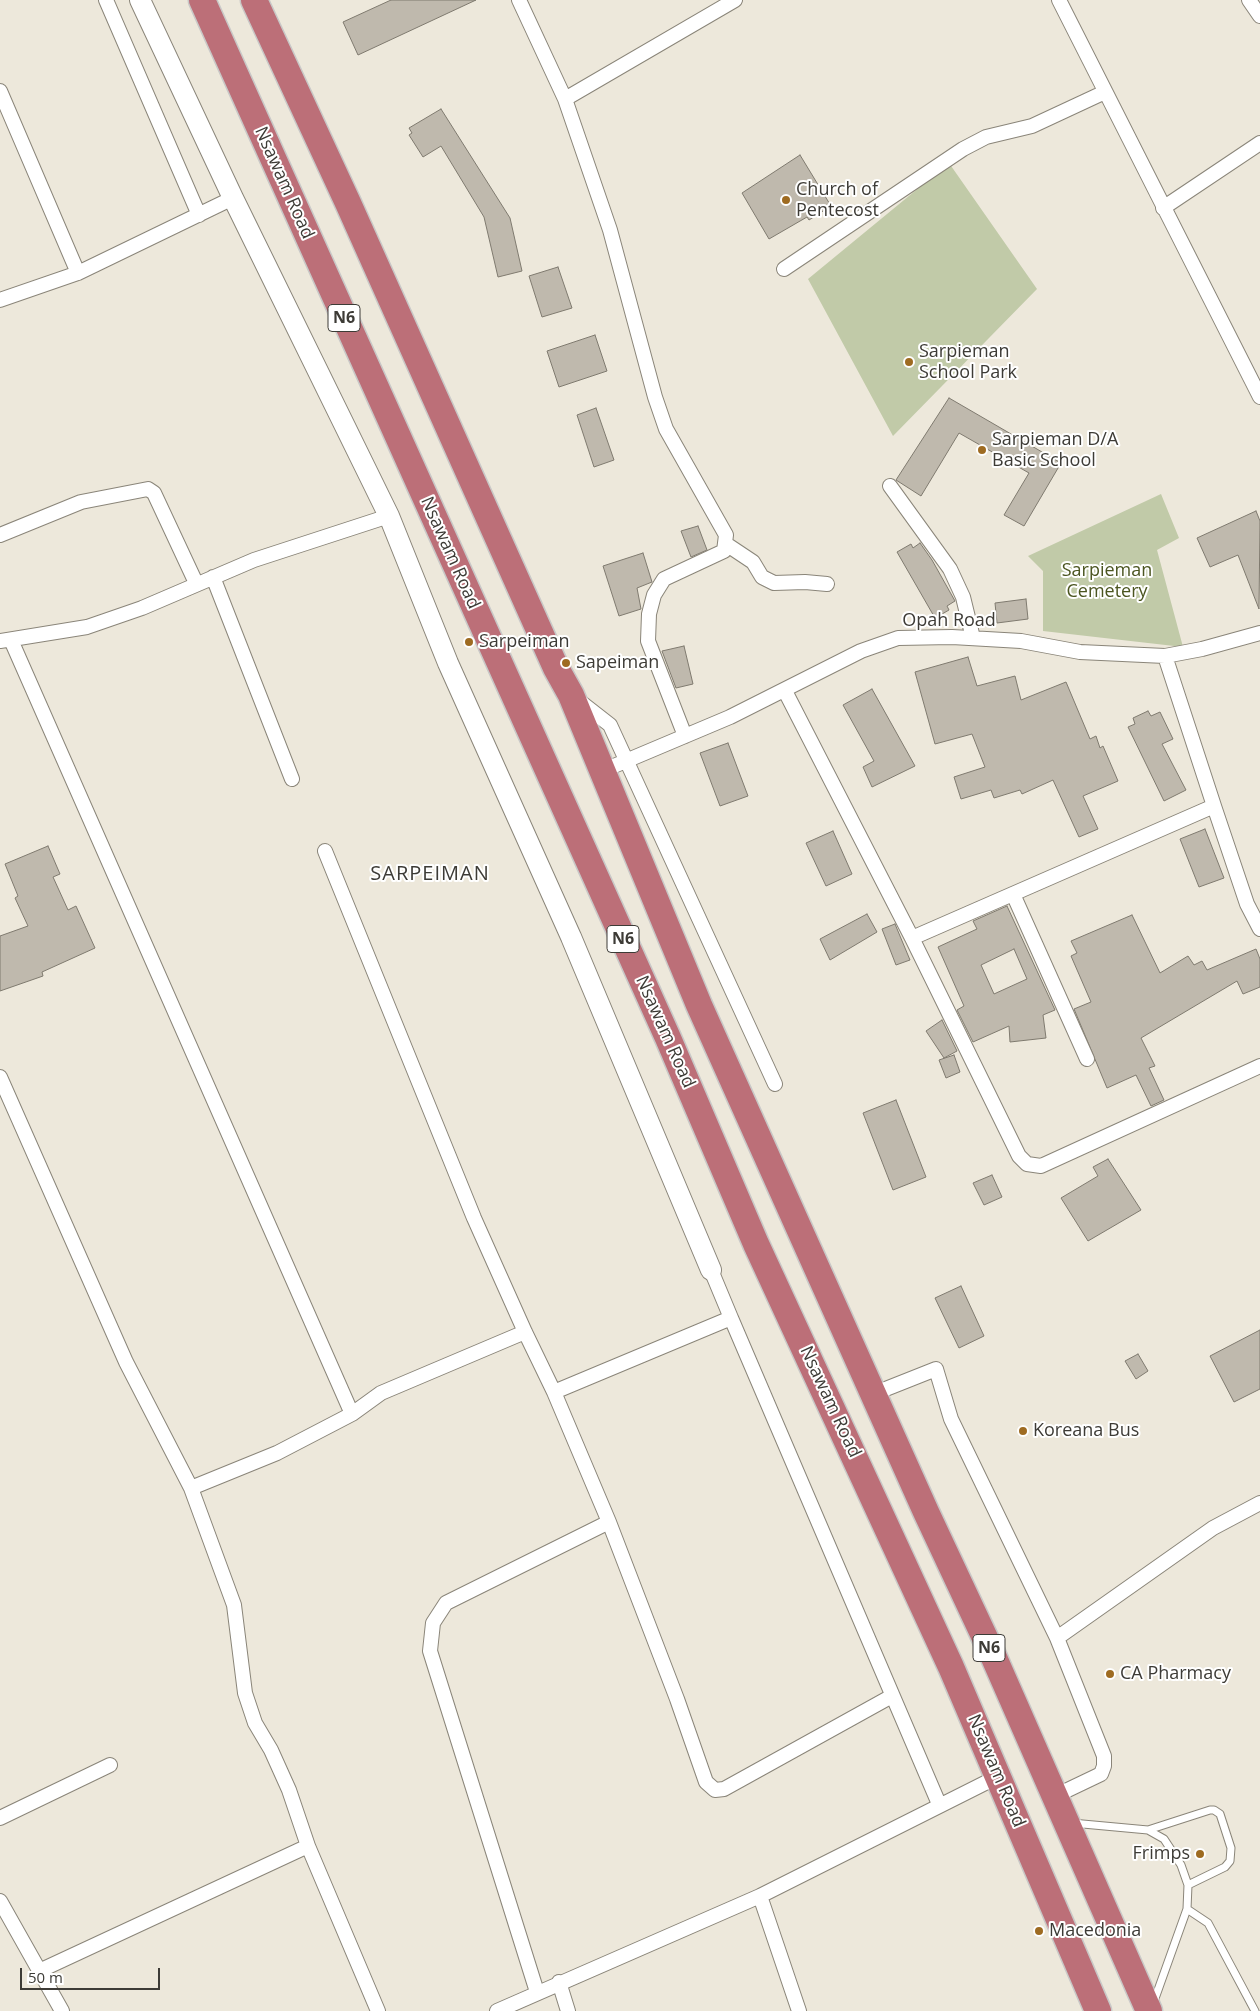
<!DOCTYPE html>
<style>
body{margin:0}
#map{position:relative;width:1260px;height:2011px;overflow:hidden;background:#ede8db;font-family:"Open Sans",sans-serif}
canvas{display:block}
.scale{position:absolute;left:20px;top:1968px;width:140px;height:22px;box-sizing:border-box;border:2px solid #3d3b36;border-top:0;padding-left:6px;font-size:15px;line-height:18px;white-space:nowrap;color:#3d3b36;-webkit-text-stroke:4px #fff;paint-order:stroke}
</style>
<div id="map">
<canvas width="1260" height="2011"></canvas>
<div class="scale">50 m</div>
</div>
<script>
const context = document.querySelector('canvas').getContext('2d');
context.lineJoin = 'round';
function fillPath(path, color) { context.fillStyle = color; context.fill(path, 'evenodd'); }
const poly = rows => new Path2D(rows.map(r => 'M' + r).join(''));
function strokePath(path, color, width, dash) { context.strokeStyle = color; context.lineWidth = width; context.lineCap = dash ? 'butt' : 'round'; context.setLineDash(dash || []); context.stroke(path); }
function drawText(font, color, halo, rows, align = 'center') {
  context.font = font + ' "Open Sans",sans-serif'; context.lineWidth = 4; context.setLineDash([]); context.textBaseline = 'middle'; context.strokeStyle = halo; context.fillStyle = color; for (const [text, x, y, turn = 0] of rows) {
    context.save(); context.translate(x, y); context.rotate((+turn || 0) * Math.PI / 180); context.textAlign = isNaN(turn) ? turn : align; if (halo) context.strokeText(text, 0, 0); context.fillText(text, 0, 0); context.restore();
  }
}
const green = poly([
 [949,163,1037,289,893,436,808,279],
 [1161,494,1179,538,1157,550,1183,647,1043,631,1043,571,1028,556]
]);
const building = poly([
 [391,0,476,0,358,55,343,22,391,0],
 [441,109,510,218,522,271,498,277,484,217,441,146,423,157,409,135,412,133,409,128,441,109],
 [800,155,831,206,809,220,807,217,769,239,742,193,800,155],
 [558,267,572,308,542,317,529,276,558,267],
 [595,335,607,371,559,387,547,351,595,335],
 [949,398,1061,463,1024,526,1004,515,1029,473,959,433,921,496,896,480,949,398],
 [596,408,614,460,594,467,577,415,596,408],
 [1256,511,1260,521,1259,609,1238,555,1210,567,1197,538,1256,511],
 [698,526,707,550,691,557,681,531,698,526],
 [920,543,932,560,955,601,947,606,949,610,935,618,897,552,911,544,913,548,920,543],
 [643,553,652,582,637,588,641,609,619,616,603,566,643,553],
 [1026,599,1028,619,997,623,995,603,1026,599],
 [684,646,693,684,676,688,662,651,684,646],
 [968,657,977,686,1015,676,1021,700,1066,682,1090,739,1096,736,1100,748,1103,746,1118,781,1083,796,1098,829,1079,837,1053,780,1022,794,1020,790,994,798,991,790,961,799,954,777,985,767,972,734,935,744,915,672,968,657],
 [872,689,915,766,872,787,863,767,874,761,843,705,872,689],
 [1148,711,1151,716,1160,712,1173,739,1162,744,1186,790,1164,801,1128,727,1135,724,1133,718,1148,711],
 [728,743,748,796,720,806,700,753,728,743],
 [1205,829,1224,878,1199,887,1180,839,1205,829],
 [833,831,852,874,826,886,806,843,833,831],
 [48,846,60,874,53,877,68,910,76,906,95,948,42,972,43,976,0,991,0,936,28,926,15,898,18,896,5,864,48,846],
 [1007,906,1055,1010,1043,1015,1046,1038,1010,1042,1009,1026,973,1042,957,1010,964,1006,938,947,977,929,973,921,1007,906],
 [1014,949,1027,979,994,994,981,965,1014,949],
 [867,914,877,932,830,960,820,939,867,914],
 [1132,915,1160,973,1188,956,1194,965,1202,961,1207,970,1256,949,1260,959,1260,987,1243,994,1237,981,1141,1038,1155,1066,1149,1068,1164,1100,1151,1106,1136,1075,1107,1088,1074,1009,1091,1002,1071,956,1077,953,1071,941,1132,915],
 [895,924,910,960,896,965,882,929,895,924],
 [942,1020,957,1051,944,1058,926,1031,942,1020],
 [954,1055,960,1072,946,1078,939,1060,954,1055],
 [896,1100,926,1177,893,1190,863,1113,896,1100],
 [1108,1159,1141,1210,1088,1241,1061,1198,1098,1176,1093,1167,1108,1159],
 [992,1175,1002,1197,984,1205,973,1183,992,1175],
 [961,1286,984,1336,959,1348,935,1298,961,1286],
 [1260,1330,1260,1389,1234,1402,1210,1356,1260,1330],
 [1138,1354,1148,1371,1136,1379,1125,1361,1138,1354]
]);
const lane = poly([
 [1072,1823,1148,1830,1164,1839,1181,1865,1188,1885,1187,1909,1153,2004],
 [1148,1830,1210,1810,1214,1810,1220,1814,1231,1848,1230,1861,1225,1867,1188,1885],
 [1187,1909,1208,1923,1255,2011]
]);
const street = poly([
 [106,0,199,215],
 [519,0,565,99,610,230,655,397,666,429,726,535,724,551,664,579,654,595,649,614,648,641,685,736],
 [1059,0,1260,397],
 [1249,0,1260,16],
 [0,91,78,273],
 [565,99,735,0],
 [1163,208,1260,143],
 [784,269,963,149,986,137,1032,126,1105,92],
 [0,300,78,273,233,198],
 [890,486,950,569,963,597,973,638],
 [0,535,81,502,148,489,154,493,196,583],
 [726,544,753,562,762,577,774,583,805,582,827,584],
 [213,577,292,779],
 [11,640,352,1414],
 [0,641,87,627,142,608,254,560,389,516],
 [785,691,912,938,1019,1156,1027,1164,1041,1166,1260,1066],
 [578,700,610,725,775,1084],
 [602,771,730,717,861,651,898,638,952,637,1021,641,1080,652,1165,656,1202,649,1260,633],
 [1214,806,1247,904,1260,929],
 [325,851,474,1218,525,1332,554,1392,609,1522,677,1699,706,1782,715,1790,724,1789,892,1696],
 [1013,894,1087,1059],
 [912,938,1214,806,1165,656],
 [0,1077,126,1362,191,1488,234,1605,245,1693,255,1723,271,1750,289,1790,308,1846,378,2011],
 [711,1270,731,1318],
 [554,1392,731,1318,939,1804],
 [873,1394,936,1369,951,1419,1057,1638,1104,1756,1104,1766,1101,1774,1055,1796],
 [191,1488,277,1453,352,1414,381,1393,525,1332],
 [1057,1638,1213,1528,1260,1503],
 [0,1818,110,1765],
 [760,1896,799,2011],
 [0,1901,62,2011],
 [39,1971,308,1846],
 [559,1982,568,2011],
 [537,1992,430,1651,433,1623,446,1603,609,1522],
 [497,2011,760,1896,999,1776]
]);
const secondary = poly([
 [140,0,233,198,389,516,448,663,571,937,711,1270]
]);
const highway = poly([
 [202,0,668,1038,756,1244,951,1667,1098,2011],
 [254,0,348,203,556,668,571,695,699,1005,926,1512,992,1653,1149,2011]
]);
const markers = [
 [786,200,5,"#9e6b21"],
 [909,362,5,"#9e6b21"],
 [982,450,5,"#9e6b21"],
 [469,642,5,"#9e6b21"],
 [566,663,5,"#9e6b21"],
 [1023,1431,5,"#9e6b21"],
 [1110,1674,5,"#9e6b21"],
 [1200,1854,5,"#9e6b21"],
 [1039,1931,5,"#9e6b21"]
];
const shields = [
 [344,318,32],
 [623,939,32],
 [989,1648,32]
];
const shieldNames = [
 ["N6",344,318],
 ["N6",623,939],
 ["N6",989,1648]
];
const streetNames = [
 ["Nsawam Road",284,183,66],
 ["Nsawam Road",450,553,66],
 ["Opah Road",949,621],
 ["Nsawam Road",665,1032,66],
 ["Nsawam Road",830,1402,65],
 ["Nsawam Road",996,1771,67]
];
const poiNames = [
 ["Church of",796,190],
 ["Pentecost",796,211],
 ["Sarpieman",919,352],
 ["School Park",919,373],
 ["Sarpieman D/A",992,440],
 ["Basic School",992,461],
 ["Sarpeiman",479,642],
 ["Sapeiman",576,663],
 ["Koreana Bus",1033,1431],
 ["CA Pharmacy",1120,1674],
 ["Frimps",1190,1854,"right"],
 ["Macedonia",1049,1931]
];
const parkNames = [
 ["Sarpieman",1107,571],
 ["Cemetery",1107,592]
];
const quarterNames = [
 ["SARPEIMAN",430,874]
];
fillPath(green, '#c1caa8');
fillPath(building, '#bfb9ad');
strokePath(building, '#7f7a6f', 1);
strokePath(lane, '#8a8579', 9);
strokePath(street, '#8a8579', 16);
strokePath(secondary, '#8a8579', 22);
strokePath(highway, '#c9c8c7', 29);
strokePath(lane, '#fff', 7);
strokePath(street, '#fff', 14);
strokePath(secondary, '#fff', 20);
strokePath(highway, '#bc6f78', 26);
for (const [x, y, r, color] of markers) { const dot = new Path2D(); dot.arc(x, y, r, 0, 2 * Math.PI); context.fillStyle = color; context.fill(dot); strokePath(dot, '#fff', 2); }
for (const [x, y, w] of shields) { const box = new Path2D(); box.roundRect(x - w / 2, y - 13.5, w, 27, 4); context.fillStyle = '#fff'; context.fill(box); strokePath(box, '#3d3b36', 1); }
drawText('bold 16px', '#3d3b36', null, shieldNames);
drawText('18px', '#3d3b36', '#fff', streetNames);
drawText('18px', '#3d3b36', '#fff', poiNames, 'left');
drawText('18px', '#4b5520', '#fff', parkNames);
context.letterSpacing = '1px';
drawText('20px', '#3d3b36', '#fff', quarterNames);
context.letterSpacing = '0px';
</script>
